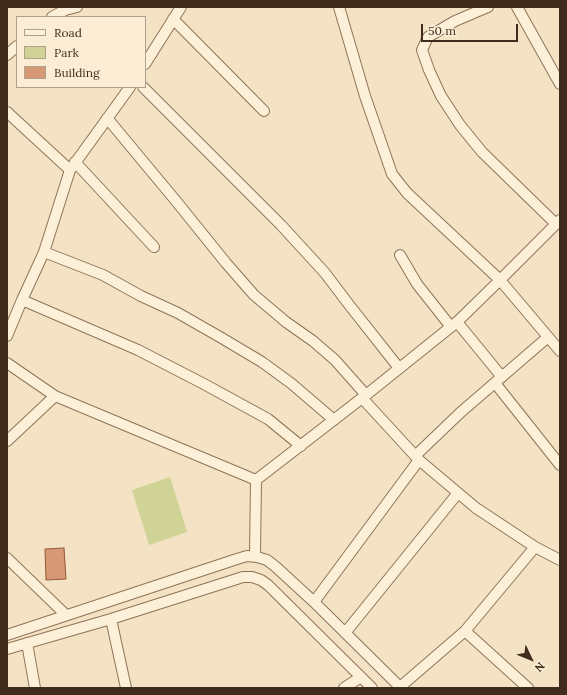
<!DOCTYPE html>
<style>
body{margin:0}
#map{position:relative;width:567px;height:695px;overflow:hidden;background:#f3e2c4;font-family:Lora,serif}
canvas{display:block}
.frame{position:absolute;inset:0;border:8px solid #3f2c1d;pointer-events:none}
.legend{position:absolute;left:16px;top:16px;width:130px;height:72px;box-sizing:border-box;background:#faedd4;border:1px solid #afa08b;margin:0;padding:5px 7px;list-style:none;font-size:12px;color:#3f2c1d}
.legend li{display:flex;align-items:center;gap:8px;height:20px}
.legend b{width:20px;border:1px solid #afa08b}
.north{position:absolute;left:511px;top:639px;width:40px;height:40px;-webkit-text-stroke:3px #faedd4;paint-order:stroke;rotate:133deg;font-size:11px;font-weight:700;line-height:16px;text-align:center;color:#3f2c1d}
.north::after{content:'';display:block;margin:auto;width:14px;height:18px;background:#3f2c1d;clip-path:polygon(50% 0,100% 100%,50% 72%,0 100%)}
.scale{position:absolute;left:421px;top:24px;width:97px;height:18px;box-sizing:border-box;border:2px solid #3f2c1d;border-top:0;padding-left:5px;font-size:12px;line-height:14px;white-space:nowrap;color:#3f2c1d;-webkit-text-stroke:3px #faedd4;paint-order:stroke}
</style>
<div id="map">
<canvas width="567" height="695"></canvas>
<div class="frame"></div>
<ul class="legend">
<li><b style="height:5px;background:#fcf0d8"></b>Road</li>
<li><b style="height:11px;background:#cfd396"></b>Park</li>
<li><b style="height:11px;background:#d69875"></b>Building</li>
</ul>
<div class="north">N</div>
<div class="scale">50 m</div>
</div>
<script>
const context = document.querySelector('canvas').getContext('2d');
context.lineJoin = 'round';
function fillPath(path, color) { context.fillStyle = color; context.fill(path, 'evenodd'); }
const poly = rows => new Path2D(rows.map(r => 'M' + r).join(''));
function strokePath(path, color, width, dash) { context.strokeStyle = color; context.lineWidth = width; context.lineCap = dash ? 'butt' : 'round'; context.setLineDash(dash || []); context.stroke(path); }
const green = poly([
 [170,477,187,532,149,545,132,490]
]);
const building = poly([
 [64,548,66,579,46,580,45,549,64,548]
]);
const street = poly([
 [339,7,365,96,392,174,407,193,500,280,560,351],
 [488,7,455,21,428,37,422,50,429,70,441,96,460,125,482,152,556,224],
 [517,7,560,84],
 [52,17,65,10,77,7],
 [173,19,264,111],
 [7,55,17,46],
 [145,64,181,7],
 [143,87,281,225,325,273,350,306,399,368],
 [7,112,70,170],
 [107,118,176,201,226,263,254,295,286,322,313,341,335,360,366,395],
 [75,162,154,247],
 [44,252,103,275,141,296,178,313,220,337,262,362,292,384,334,420],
 [400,255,417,284,451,327],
 [22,300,138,350,204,384,268,419,301,446],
 [457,322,502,377],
 [7,336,22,300,44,252,70,170,130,87],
 [7,363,55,396,256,480],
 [495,383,560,465],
 [362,398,419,460,476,508,535,547,560,560],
 [7,441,55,396],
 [415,456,461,412,548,337],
 [256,480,366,395,457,322,500,280,560,220],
 [255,556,256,480],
 [7,558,66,615],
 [314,602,419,460],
 [111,619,126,688],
 [465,631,528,688],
 [345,633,458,493],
 [7,635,237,559,247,556,257,557,267,560,276,567,314,602,401,688],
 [27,643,35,688],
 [7,649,111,619,243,577,252,577,261,580,268,585,372,688],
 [400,687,465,631,535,547],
 [344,688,361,677]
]);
fillPath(green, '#cfd396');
fillPath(building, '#d69875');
strokePath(building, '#93583a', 1);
strokePath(street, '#907357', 12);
strokePath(street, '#fcf0d8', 10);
</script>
